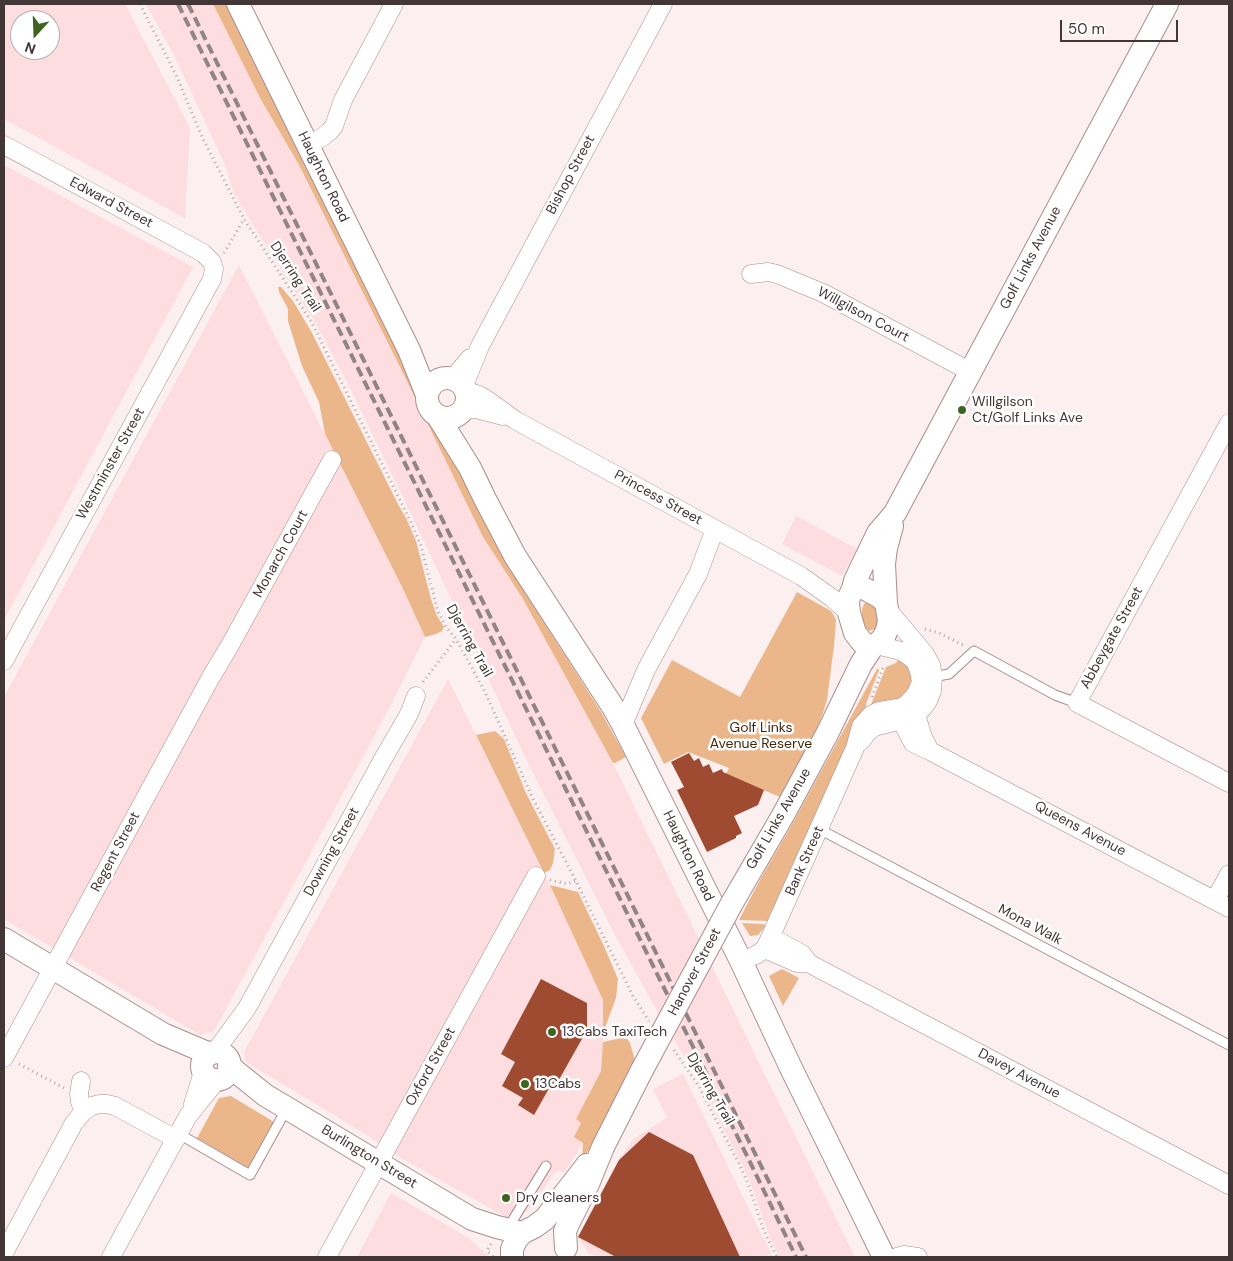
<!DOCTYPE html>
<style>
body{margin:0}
#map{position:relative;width:1233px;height:1261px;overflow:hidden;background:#fbefef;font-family:"DM Sans",sans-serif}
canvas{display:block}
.frame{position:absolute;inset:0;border:5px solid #423637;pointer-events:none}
.north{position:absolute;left:10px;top:10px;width:50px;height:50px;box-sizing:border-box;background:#fff;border:1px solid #b3afaf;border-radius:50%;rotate:200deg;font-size:14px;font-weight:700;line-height:20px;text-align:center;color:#423637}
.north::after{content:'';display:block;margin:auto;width:18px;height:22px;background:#3d6520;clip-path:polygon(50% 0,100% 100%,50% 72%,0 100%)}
.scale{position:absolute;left:1060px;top:20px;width:118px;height:22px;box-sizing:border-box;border:2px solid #423637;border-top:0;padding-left:6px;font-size:15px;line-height:18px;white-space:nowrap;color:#423637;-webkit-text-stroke:4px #fff;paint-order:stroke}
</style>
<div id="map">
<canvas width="1233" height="1261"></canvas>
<div class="frame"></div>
<div class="north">N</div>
<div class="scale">50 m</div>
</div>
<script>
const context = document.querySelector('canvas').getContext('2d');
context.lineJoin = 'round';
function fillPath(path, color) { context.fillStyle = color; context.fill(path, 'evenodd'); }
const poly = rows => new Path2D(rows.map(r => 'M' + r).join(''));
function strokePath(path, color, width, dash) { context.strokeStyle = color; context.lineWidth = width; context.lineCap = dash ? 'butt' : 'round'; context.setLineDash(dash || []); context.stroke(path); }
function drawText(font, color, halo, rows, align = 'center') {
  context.font = font + ' "DM Sans",sans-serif'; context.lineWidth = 5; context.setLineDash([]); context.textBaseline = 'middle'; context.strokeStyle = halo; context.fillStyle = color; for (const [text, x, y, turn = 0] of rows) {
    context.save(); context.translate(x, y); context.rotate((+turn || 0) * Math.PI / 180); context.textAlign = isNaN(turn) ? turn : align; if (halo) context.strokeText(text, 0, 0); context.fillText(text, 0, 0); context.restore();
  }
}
const built = poly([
 [4,4,125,4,190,128,185,218,4,119],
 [20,20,50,20,50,50,20,50],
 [146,4,213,4,260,98,299,165,400,367,483,537,523,599,613,763,763,1071,855,1257,779,1257,768,1233,750,1181,703,1088,657,1011,614,933,525,757,474,648,468,647,459,626,461,620,413,518,348,384,315,322,251,222,234,193,226,167,174,55],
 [4,165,193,267,4,620],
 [239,265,403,589,425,637,384,718,214,1031,200,1035,4,919,4,697],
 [796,516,857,549,842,576,782,544],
 [448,679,550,885,603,1000,603,1042,601,1071,576,1119,581,1123,583,1143,564,1173,560,1170,553,1174,532,1207,513,1221,410,1163,382,1146,367,1135,246,1062,244,1052],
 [683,1074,764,1240,765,1240,773,1257,603,1257,589,1254,578,1237,619,1160,633,1139,667,1118,653,1089],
 [391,1193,467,1237,490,1257,357,1257]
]);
const green = poly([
 [213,4,230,4,421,396,423,406,426,412,439,426,450,454,494,541,529,599,601,712,626,757,615,763,613,763,523,599,483,537,400,367,299,165,260,98],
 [278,287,281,287,293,301,311,331,399,506,406,518,416,541,431,599,437,616,444,627,442,631,436,634,425,637,403,589,325,434,319,402,302,366,288,321,288,309,279,292],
 [797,592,831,611,833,614,836,620,834,646,827,700,823,713,816,730,780,797,726,774,729,768,688,752,664,764,641,718,672,660,740,697],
 [867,602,875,605,879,619,877,626,875,629,869,631,866,628,862,617,862,609,864,604],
 [900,658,908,663,915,679,905,697,870,707,886,667,896,663],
 [877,669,879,669,879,670,866,704,866,708,867,710,768,921,739,920,761,878,790,828],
 [495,731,504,739,526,793,555,849,553,863,550,870,544,873,476,735],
 [550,885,578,892,604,946,618,979,616,998,603,1033,603,1000],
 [742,923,763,924,766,926,758,935,750,936],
 [782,969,799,978,783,1006,769,976],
 [626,1037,630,1043,635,1060,592,1146,582,1159,583,1143,574,1137,581,1123,576,1119,601,1071,603,1042],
 [231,1096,274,1122,248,1168,197,1138,219,1098]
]);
const building = poly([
 [689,753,694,761,699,758,703,767,709,764,713,773,722,769,723,772,764,790,758,805,734,816,742,833,736,836,736,838,707,852,677,790,684,787,671,762],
 [541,979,587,1003,587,1030,556,1085,552,1083,534,1115,518,1105,523,1098,502,1086,515,1062,501,1054],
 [649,1132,693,1155,740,1257,616,1257,578,1237,619,1160]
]);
const path = poly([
 [140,4,177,77,202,137,244,219,311,321,410,520,421,546,438,612,446,627,456,639,485,692,533,799,576,881,633,996,649,1021],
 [224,253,244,219],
 [925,629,939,633,965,646],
 [423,682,456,639],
 [872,697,883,668],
 [550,880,567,884,576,881],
 [674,1050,698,1085,739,1164,748,1183,764,1231,777,1257],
 [19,1064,64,1088],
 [491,1244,487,1251,494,1257]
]);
const service = poly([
 [931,677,949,674,974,651,1055,695,1077,703],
 [819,829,1229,1045],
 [179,1134,250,1175,287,1108],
 [508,1230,511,1223,546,1166]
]);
const minor = poly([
 [4,145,203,253,212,262,214,269,212,279,4,661],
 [308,146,324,136,330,131,334,126,343,100,394,4],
 [751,274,768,272,777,274,823,293,971,372],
 [452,379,470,358],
 [463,388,480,346,663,4],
 [465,391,479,395,486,399,515,420,801,576,832,598,849,613],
 [463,410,476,409,503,416],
 [1229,423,1077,703,1229,783],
 [909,706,916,715,923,737,930,751],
 [902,707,904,726,913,743,930,751,1229,908],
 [623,725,646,670,698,574,715,529],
 [861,741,868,732,874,727,902,720,916,715,923,708,928,701,932,691,933,677,931,665,925,654,888,610],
 [1215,900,1229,874],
 [771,937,802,954,809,963,814,966,1229,1185],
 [765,949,774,953,797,963,806,963],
 [741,961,756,955,765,949,855,748,861,726,871,715,879,711,902,707,907,704,916,694,921,682,919,671,916,663,910,657,901,651,876,645],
 [214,1053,247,1008,383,759,409,714,416,696],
 [4,1058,211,677,229,647,332,460],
 [81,1081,79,1094,80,1102,84,1111],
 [193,1104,203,1072],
 [4,1253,74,1123,84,1111,92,1106,100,1104,107,1104,115,1106,176,1139],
 [111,1257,188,1116,217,1080],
 [327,1257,536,876],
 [897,1257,904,1255,918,1257]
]);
const tertiary = poly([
 [238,4,409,350,427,395],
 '427 398a20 20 0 1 1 40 0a20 20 0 1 1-40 0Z',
 [437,415,470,468,485,499,515,556,613,707,623,725,741,961,791,1068,884,1257],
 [853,589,857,588,863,588,869,591,880,597,886,603,889,620,888,627,884,637,876,645,868,646,862,642,855,633,849,613,848,603,849,597,853,589,855,581,862,566,878,533,895,513,1167,4],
 [886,603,884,564,886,548,892,526],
 [732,903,782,817,827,734,861,664,873,646],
 [4,939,163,1034,210,1054],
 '202 1066a14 14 0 1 1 28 0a14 14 0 1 1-28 0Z',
 [229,1066,265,1095,472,1219,497,1227,522,1233],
 [534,1227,545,1219,587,1165],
 [566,1248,565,1231,569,1222,588,1184,603,1147,642,1070],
 [512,1257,512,1249,516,1240,522,1233,534,1227]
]);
const rail = poly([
 [178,4,750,1162,796,1257],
 [188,4,806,1257]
]);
const tertiaryBridge = poly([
 [642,1070,732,903]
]);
const markers = [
 [962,410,5,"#3d6520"],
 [552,1032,5,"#3d6520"],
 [525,1084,5,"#3d6520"],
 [506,1198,5,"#3d6520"]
];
const streetNames = [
 ["Bishop Street",571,175,-62],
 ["Haughton Road",323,177,64],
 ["Edward Street",111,203,28],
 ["Golf Links Avenue",1031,258,-62],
 ["Djerring Trail",295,277,57],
 ["Willgilson Court",863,315,28],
 ["Westminster Street",111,464,-61],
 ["Princess Street",658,498,29],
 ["Monarch Court",281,554,-61],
 ["Abbeygate Street",1112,638,-61],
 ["Djerring Trail",469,641,61],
 ["Golf Links Avenue",779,819,-60],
 ["Queens Avenue",1080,829,28],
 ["Regent Street",116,852,-62],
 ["Downing Street",332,852,-61],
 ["Haughton Road",688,856,64],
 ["Bank Street",805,861,-66],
 ["Mona Walk",1030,925,28],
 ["Hanover Street",695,972,-62],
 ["Oxford Street",431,1067,-61],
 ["Davey Avenue",1019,1074,28],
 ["Djerring Trail",710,1089,60],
 ["Burlington Street",369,1157,31]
];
const poiNames = [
 ["Willgilson",972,402],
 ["Ct/Golf Links Ave",972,418],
 ["13Cabs TaxiTech",562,1032],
 ["13Cabs",535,1084],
 ["Dry Cleaners",516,1198]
];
const parkNames = [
 ["Golf Links",761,728],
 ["Avenue Reserve",761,744]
];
fillPath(built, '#fddddf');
fillPath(green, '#ebb78a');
fillPath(building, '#9e4b31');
strokePath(service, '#a98d8f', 11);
strokePath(minor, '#a98d8f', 19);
strokePath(tertiary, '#a98d8f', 24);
strokePath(path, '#b2a6a6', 3, [1, 4]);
strokePath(service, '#fff', 9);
strokePath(minor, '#fff', 18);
strokePath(tertiary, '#fff', 22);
strokePath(rail, '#908484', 4, [10, 5]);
strokePath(tertiaryBridge, '#a98d8f', 24, []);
strokePath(tertiaryBridge, '#fff', 22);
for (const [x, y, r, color] of markers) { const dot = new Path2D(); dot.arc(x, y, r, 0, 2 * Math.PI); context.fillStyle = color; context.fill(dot); strokePath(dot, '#fff', 2); }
drawText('14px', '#423637', '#fff', streetNames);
drawText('14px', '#423637', '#fff', poiNames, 'left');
drawText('14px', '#432609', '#fff', parkNames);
</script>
